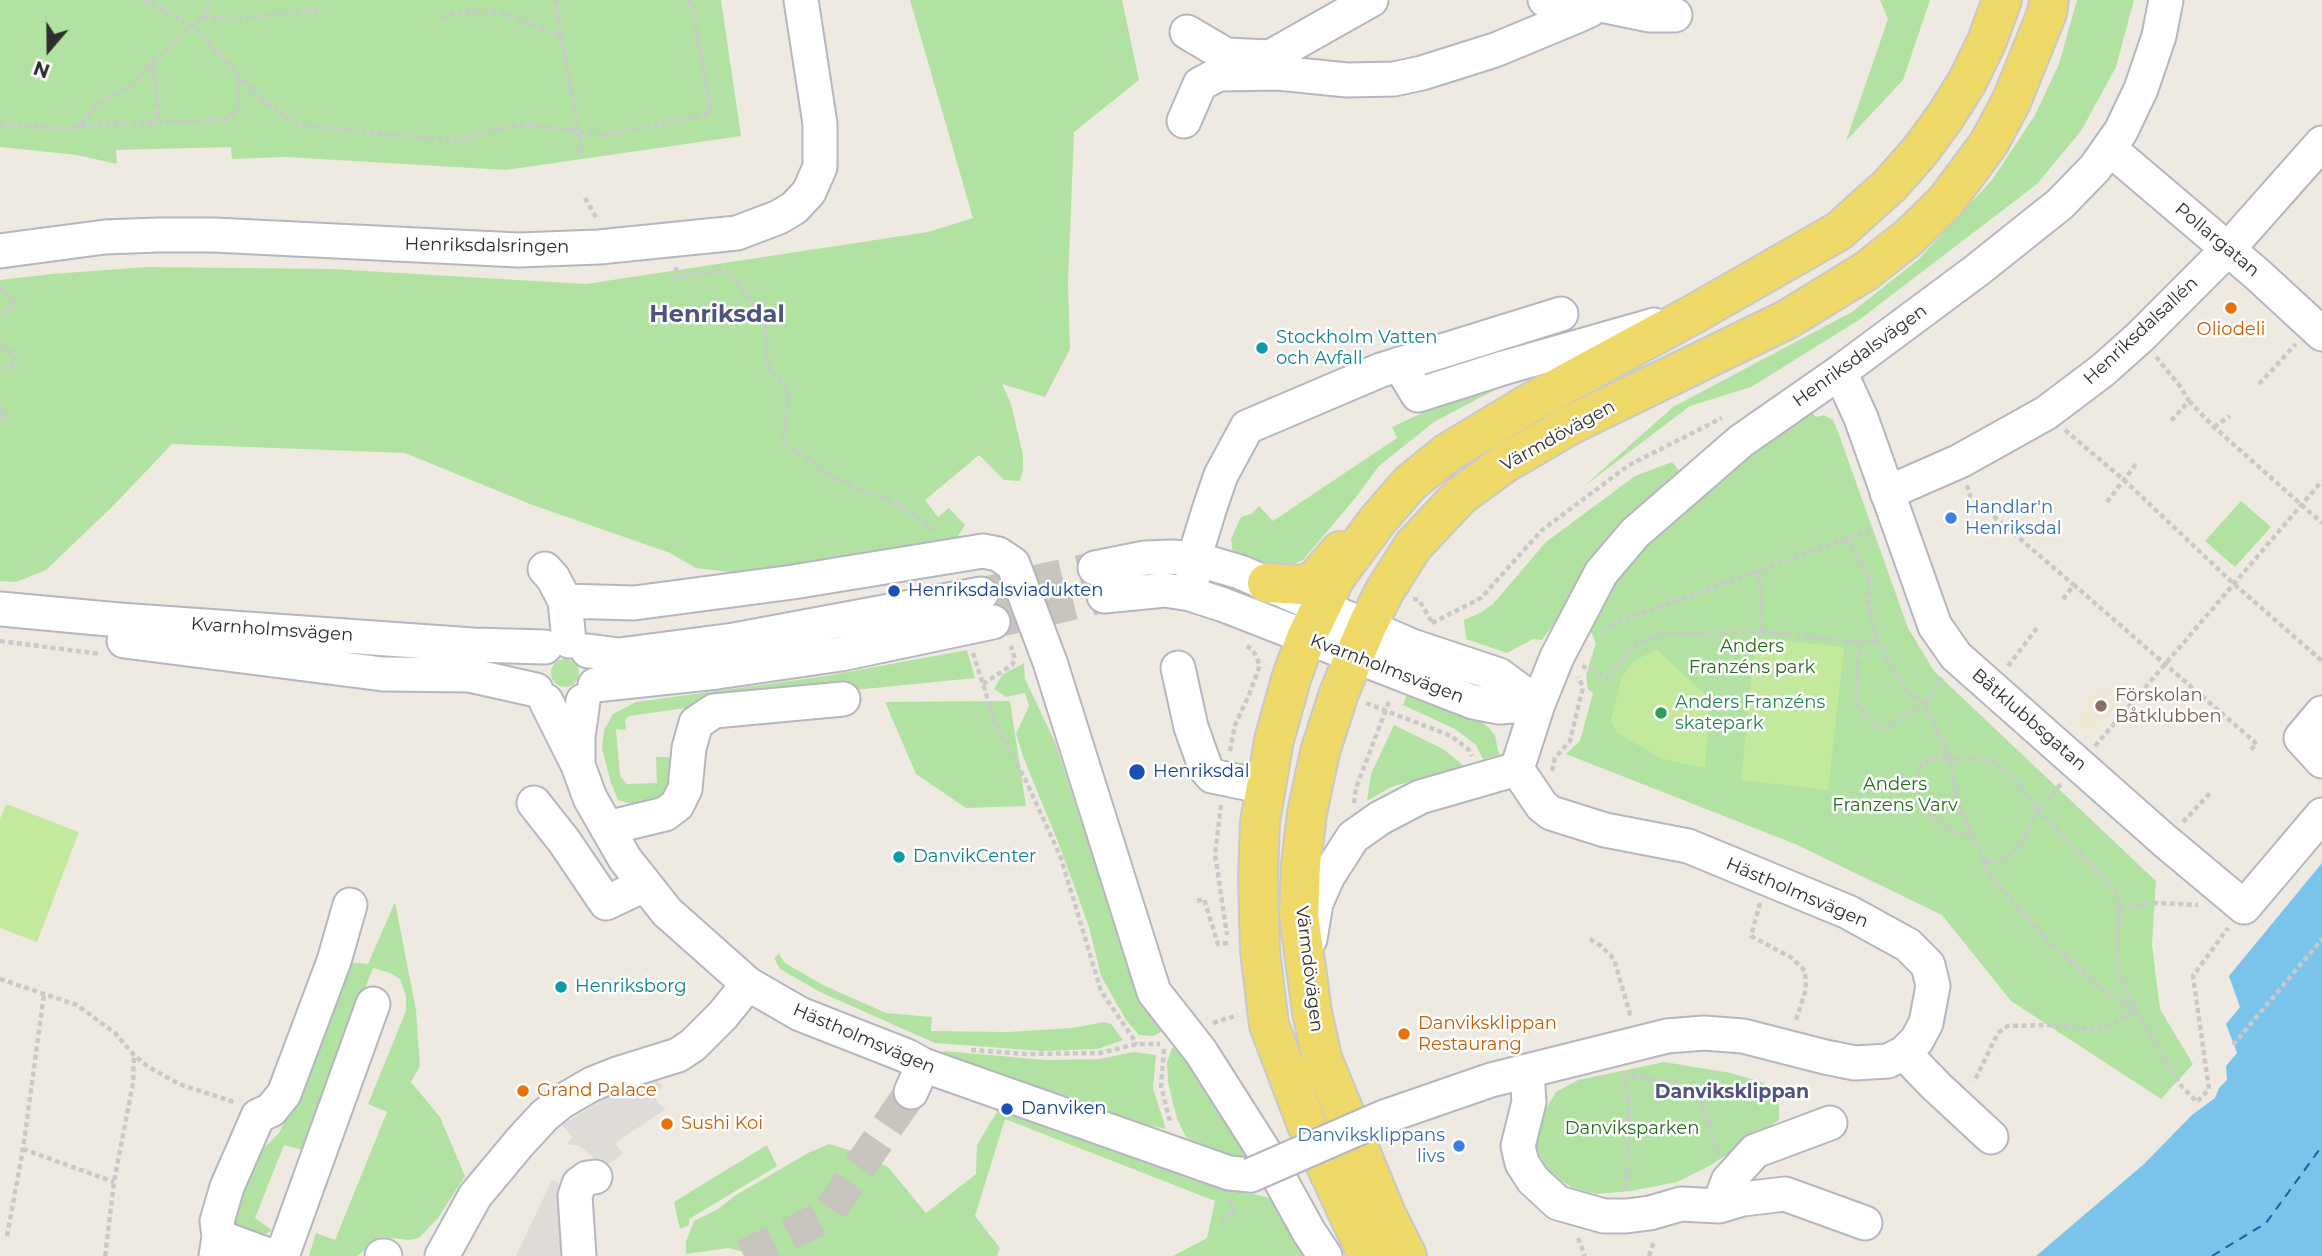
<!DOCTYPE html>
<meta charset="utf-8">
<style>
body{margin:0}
#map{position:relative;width:2322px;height:1256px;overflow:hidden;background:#eeeae2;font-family:Montserrat,sans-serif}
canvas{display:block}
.north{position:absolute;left:14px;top:14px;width:70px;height:70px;-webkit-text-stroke:5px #fff;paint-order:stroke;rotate:200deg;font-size:19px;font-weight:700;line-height:28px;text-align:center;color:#2e2e2e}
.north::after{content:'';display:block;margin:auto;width:24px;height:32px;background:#2e2e2e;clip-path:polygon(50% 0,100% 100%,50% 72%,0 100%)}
</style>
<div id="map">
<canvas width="2322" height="1256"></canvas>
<div class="north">N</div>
</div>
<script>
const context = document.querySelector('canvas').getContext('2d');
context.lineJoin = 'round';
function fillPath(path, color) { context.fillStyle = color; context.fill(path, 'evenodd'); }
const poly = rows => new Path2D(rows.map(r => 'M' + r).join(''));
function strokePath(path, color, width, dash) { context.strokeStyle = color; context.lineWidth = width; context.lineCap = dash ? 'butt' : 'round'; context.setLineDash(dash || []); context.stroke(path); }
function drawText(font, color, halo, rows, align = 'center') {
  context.font = font + ' Montserrat,sans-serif'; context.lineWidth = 5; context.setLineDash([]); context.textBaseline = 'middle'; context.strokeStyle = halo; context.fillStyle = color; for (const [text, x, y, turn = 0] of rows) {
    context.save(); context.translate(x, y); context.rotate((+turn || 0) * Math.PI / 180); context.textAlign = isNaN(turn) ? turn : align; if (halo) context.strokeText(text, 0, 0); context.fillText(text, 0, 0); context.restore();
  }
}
const education = poly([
 [2126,681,2133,688,2090,735,2075,723,2088,708,2083,704,2102,685,2113,696]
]);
const green = poly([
 [0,0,721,0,741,136,506,170,286,157,232,159,231,147,116,150,117,164,77,155,0,147],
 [910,0,1122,0,1139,80,1074,132,1068,283,1070,349,1045,397,1002,384,1011,404,1023,455,1023,470,1020,481,1004,480,979,455,925,500,938,517,949,508,965,525,955,541,745,574,696,568,670,553,530,504,405,453,172,444,114,505,46,570,16,582,0,581,0,280,51,274,148,267,332,269,586,284,928,232,973,218],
 [1880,0,1930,0,1903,80,1846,141,1888,19],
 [2077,0,2134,0,2116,67,2081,131,2037,184,1859,320,1751,387,1690,406,1583,487,1673,407,1852,312,1919,259,1992,180,2035,115,2059,64],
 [1511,372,1510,382,1434,422,1379,466,1357,496,1303,560,1285,568,1262,568,1233,553,1231,539,1241,517,1251,514,1259,506,1273,521,1397,438,1392,427],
 [1811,411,1816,417,1824,415,1833,420,1837,429,1908,628,1934,671,2156,881,2152,945,2160,1009,2193,1064,2161,1099,2011,1001,1942,915,1795,844,1566,754,1580,741,1593,693,1588,689,1586,675,1596,643,1590,630,1614,581,1667,520],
 [1672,462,1680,472,1640,507,1542,640,1533,639,1507,653,1466,639,1464,620,1480,613,1493,604,1546,542,1635,476],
 [2241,501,2271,527,2235,567,2205,541],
 [967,650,975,678,714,704,629,716,625,720,626,730,616,729,620,776,627,784,657,783,656,757,668,757,676,763,673,799,641,807,618,800,611,783,602,748,604,730,613,714,636,702,826,676],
 '551 673a14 14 0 1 1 28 0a14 14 0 1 1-28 0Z',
 [1024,663,1025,679,1055,742,1138,994,1174,1025,1153,1036,1139,1035,1126,1020,1101,976,1089,927,1060,847,1024,759,1016,734,1029,706,1025,693,1006,697,994,689,1002,675],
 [1408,691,1476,718,1487,726,1495,735,1499,755,1483,759,1476,745,1455,729,1403,705],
 [1010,701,1026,806,966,808,916,774,885,702],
 [1394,725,1443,749,1464,766,1391,787,1367,801,1371,774],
 [395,902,416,1010,420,1066,411,1082,440,1117,465,1176,438,1218,419,1238,409,1240,382,1237,357,1256,309,1256,316,1233,335,1240,387,1112,368,1104,406,1011,406,996,400,979,390,973,373,968,303,1150,284,1145,255,1218,272,1230,262,1237,235,1229,233,1212,247,1154,265,1147,279,1133,294,1102,348,962,368,964],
 [779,954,785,963,823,985,886,1013,932,1017,931,1031,1008,1032,1072,1028,1105,1022,1111,1024,1123,1040,1098,1049,1042,1051,935,1043,820,992,780,969,774,958],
 [1205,1031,1252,1156,1229,1156,1210,1152,1186,1137,1177,1119,1168,1082,1167,1062,1172,1048],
 [944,1051,1046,1060,1099,1059,1134,1052,1156,1055,1153,1088,1166,1129,1131,1121,940,1058],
 [1664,1062,1731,1073,1764,1083,1779,1103,1779,1120,1711,1165,1677,1182,1631,1191,1596,1194,1573,1188,1549,1173,1536,1149,1540,1119,1556,1092,1578,1080],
 [998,1110,1096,1140,1195,1180,1270,1198,1303,1236,1313,1256,1173,1256,1207,1238,1215,1201,1005,1119,975,1216,1000,1248,997,1256,760,1256,729,1248,686,1254,686,1242,694,1221,718,1209,736,1195,808,1153,829,1144,852,1151,888,1167,926,1213,976,1174,977,1145],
 [767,1145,777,1166,689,1219,689,1225,680,1229,674,1202]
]);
const pitch = poly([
 [1756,638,1844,647,1828,790,1741,780],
 [1657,650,1709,698,1705,768,1662,759,1616,732,1611,720,1622,677,1635,660],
 [6,804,79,832,37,942,0,928,0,819]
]);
const plaza = poly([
 [654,1078,663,1086,655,1094,658,1103,666,1109,615,1143,623,1154,605,1166,579,1146,567,1144,572,1137,562,1125,610,1095],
 [552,1180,567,1187,571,1256,516,1256]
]);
const water = poly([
 [2322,863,2322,1256,2036,1256,2144,1164,2192,1115,2215,1098,2219,1088,2227,1080,2226,1066,2237,1053,2226,1024,2240,1007,2229,976]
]);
const ferry = poly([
 [2212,1256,2266,1223,2322,1146]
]);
const minorTunnel = poly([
 [981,594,1095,568],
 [993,622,1104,596],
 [744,1256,826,1216,911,1092]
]);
const path = poly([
 [144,0,192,26,262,100,298,125,413,137,466,140,485,132,523,124,607,135,711,113,692,5,688,0],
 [555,0,581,147,579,159],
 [203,17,237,20,288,12,322,10],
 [441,17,461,12,482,11,506,14,561,36],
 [153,61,159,121],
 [0,124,76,129,99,104,132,85,153,61,203,17,212,0],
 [80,125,226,120,237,111,239,77],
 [585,198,597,219],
 [676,267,677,277,727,270,766,320,766,363,789,393,783,441,839,481,894,502,936,530],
 [0,286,14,302,9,311,0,313],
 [0,346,12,352,16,359,9,368,0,369],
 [2156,357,2179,385,2189,401,2170,422],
 [2259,384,2296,344],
 [2189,401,2214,427,2322,523],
 [0,406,4,412,4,419,0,421],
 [2214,427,2230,416],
 [2065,430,2124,480,2234,584,2322,661],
 [1967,485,1970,496,2074,585],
 [2107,502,2136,464],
 [1845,539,1865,567,1869,579,1868,605,1878,642,1906,690,1925,704,1889,725,1880,727,1867,720,1859,705,1856,694,1860,642],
 [1759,570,1763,631,1853,642,1878,642],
 [1413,599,1419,600,1433,624],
 [2063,599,2074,585,2257,744,2249,751],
 [1432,623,1481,598,1541,531,1629,465,1722,418],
 [1603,630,1618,622,1873,529],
 [0,641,101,654],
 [973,653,995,722,1027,783,1061,858,1101,991,1137,1044],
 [1582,666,1607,677,1615,670,1632,647,1660,634,1763,631],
 [2008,666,2037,628],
 [1942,678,1925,704,1950,760,1957,801,1990,875,2040,933,2095,984,2135,1009,2182,1087,2197,1102,2209,1089,2193,976,2228,928],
 [983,684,1012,665,1015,659,1011,646],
 [1366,703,1451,736,1469,750,1472,756],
 [2095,746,2322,481],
 [1230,751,1235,725,1249,695,1260,665,1253,650,1245,645],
 [1552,771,1555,758,1570,741,1583,687,1578,677],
 [1354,803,1356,788,1390,699],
 [1221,805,1215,854,1227,935],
 [2183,822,2211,792],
 [1973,838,1949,830,1924,807,1915,788,1919,766,1937,757,1950,760,1972,757,1995,763,2015,778,2038,810,2114,888,2119,907,2117,968,2135,1009,2110,1026,2093,1029,2048,1025,2008,1026,1998,1033,1974,1082],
 [1984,862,2008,858,2021,842,2038,810,2061,784],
 [1197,901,1204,899,1218,944,1228,943],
 [1760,903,1751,936,1792,958,1805,971,1806,989,1795,1023],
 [2119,907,2157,903,2198,905],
 [1590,939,1601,946,1614,959,1631,1018],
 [0,979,77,1005,115,1033,134,1055,147,1066,179,1084,234,1102],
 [1213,1023,1238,1015],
 [2233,1045,2322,939],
 [1164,1049,1161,1086,1170,1122],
 [971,1050,1027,1054,1100,1053,1137,1044,1160,1044],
 [1624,1074,1629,1105,1626,1190],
 [1632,1075,1676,1083,1699,1096,1718,1153],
 [23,1149,114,1182],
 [1221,1222,1235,1212,1229,1199],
 [7,1236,23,1149,44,994],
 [1578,1238,1585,1256],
 [105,1256,114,1182,133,1083,134,1056],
 [1649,1256,1654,1241]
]);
const minor = poly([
 [1545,0,1577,16,1590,10],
 [1601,5,1650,15,1675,15],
 [1187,32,1226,55,1270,57,1371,0],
 [1184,121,1200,84,1219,74,1278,73,1347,80,1394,79,1422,73,1495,50,1577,16],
 [2110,149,2257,274,2322,334],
 [0,251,105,237,158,235,214,235,518,250,599,247,737,233,779,217,794,208,809,192,820,167,820,124,801,0],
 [1399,364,1418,395,1503,368,1654,325],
 [1840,372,1861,418,1935,626,1956,656,2165,841,2244,907,2322,815],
 [1887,493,1960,461,2046,413,2103,370,2140,337,2228,249,2322,143],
 [1095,568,1145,558,1172,557,1196,559,1240,572,1412,646,1499,675,1538,704],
 [545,569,553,578,565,601,569,641],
 [1190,594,1198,546,1210,507,1221,475,1247,427,1381,370,1561,314],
 [1104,596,1165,590,1190,594,1224,605,1473,702,1499,707,1538,704],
 [565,601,634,603,793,582,983,551,998,554,1013,564,1050,662,1154,992,1201,1052,1267,1156,1309,1232,1325,1256],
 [0,609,119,620,473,645,545,647],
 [124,641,383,674,469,675,536,690],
 [588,651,619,655,734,640,981,594],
 [1178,668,1191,727,1206,769,1212,776,1265,787],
 [595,685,717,672,841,654,993,622],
 [546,701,578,765,590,798,625,859,667,912,748,984,800,1014,907,1056,923,1065,1229,1173,1251,1175],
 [2322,713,2301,738,2322,761],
 [578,762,578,737,583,701],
 [1517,769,1538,704,1557,657,1601,573,1635,533,1741,441,1840,372,1976,271,2060,204,2095,168,2121,131,2141,89,2159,36,2166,0],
 [534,803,564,841,606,903,644,885],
 [607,828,665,814,677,805,685,789,689,748,696,723,714,711,843,699],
 [1310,939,1316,903,1328,876,1353,837,1380,818,1420,797,1517,769],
 [1904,1053,1937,1087,1991,1137],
 [1527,1072,1529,1102,1518,1146,1522,1163,1533,1180,1558,1203,1604,1216,1626,1216,1650,1213,1681,1204,1719,1206,1743,1199,1785,1194,1865,1223],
 [911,1092,923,1065],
 [1384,1117,1491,1080,1667,1036,1704,1033,1743,1036,1825,1057,1855,1063,1888,1061,1904,1053,1917,1040,1926,1023,1933,986,1928,965,1908,945,1848,912,1688,846,1605,830,1551,813,1542,806,1517,769],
 [1719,1206,1728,1181,1755,1151,1830,1123],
 [219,1237,271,1256],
 [216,1256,219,1237,217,1221,227,1187,258,1116,271,1110,284,1094,334,961,350,905],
 [282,1256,373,1004],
 [382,1256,385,1256],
 [442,1256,475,1196,520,1142,544,1116,561,1102,592,1084,617,1074,678,1055,693,1045,723,1015,748,984],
 [579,1256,575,1196,579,1184,587,1178,595,1177]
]);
const major = poly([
 [1267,583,1303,585,1315,580,1340,551],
 [1368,1256,1307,1125,1269,1025,1260,951,1258,878,1260,822,1274,740,1292,676,1306,638,1335,578,1377,521,1410,483,1447,453,1530,403,1694,314,1839,231,1890,185,1920,151,1945,117,1967,82,1987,41,2002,0],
 [1407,1256,1386,1214,1322,1058,1312,1012,1299,915,1301,864,1307,813,1320,752,1339,693,1367,626,1384,592,1413,546,1460,496,1505,463,1570,425,1788,319,1866,271,1908,238,1946,201,1989,143,2011,102,2047,13,2049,0]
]);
const minorBridge = poly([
 [1251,1175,1384,1117]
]);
const markers = [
 [2231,308,7,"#e8710a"],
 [1262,348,7,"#0f9aa8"],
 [1951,518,7,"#3f7fe0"],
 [894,591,7,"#1a4fb4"],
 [2101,706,7,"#8d6e63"],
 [1661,713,7,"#2e9e5b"],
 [1137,772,9,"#1a4fb4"],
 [899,857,7,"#0f9aa8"],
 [561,987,7,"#0f9aa8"],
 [1404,1034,7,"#e8710a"],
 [523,1091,7,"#e8710a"],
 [1007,1109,7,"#1a4fb4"],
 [667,1124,7,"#e8710a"],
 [1459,1146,7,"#3f7fe0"]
];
const streetNames = [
 ["Pollargatan",2217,240,40],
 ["Henriksdalsringen",487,246,1],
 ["Henriksdalsallén",2141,331,-43],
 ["Henriksdalsvägen",1860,356,-36],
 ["Värmdövägen",1558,436,-29],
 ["Kvarnholmsvägen",272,630,4],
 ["Kvarnholmsvägen",1387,669,21],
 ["Båtklubbsgatan",2029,720,41],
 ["Hästholmsvägen",1797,893,23],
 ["Värmdövägen",1309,969,83],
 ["Hästholmsvägen",864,1039,23]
];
const foodNames = [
 ["Oliodeli",2231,330,"center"],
 ["Danviksklippan",1418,1024],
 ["Restaurang",1418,1045],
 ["Grand Palace",537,1091],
 ["Sushi Koi",681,1124]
];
const cultureNames = [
 ["Stockholm Vatten",1276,338],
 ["och Avfall",1276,359],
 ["DanvikCenter",913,857],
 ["Henriksborg",575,987]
];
const shopNames = [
 ["Handlar'n",1965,508],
 ["Henriksdal",1965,529],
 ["Danviksklippans",1445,1136,"right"],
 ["livs",1445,1157,"right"]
];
const transitNames = [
 ["Henriksdalsviadukten",908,591],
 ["Henriksdal",1153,772],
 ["Danviken",1021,1109]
];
const parkNames = [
 ["Anders",1752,647],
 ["Franzéns park",1752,668],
 ["Anders",1895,785],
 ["Franzens Varv",1895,806],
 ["Danviksparken",1632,1129]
];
const educationNames = [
 ["Förskolan",2115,696],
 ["Båtklubben",2115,717]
];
const leisureNames = [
 ["Anders Franzéns",1675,703],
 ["skatepark",1675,724]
];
const neighbourhoodNames = [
 ["Danviksklippan",1732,1092]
];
const districtNames = [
 ["Henriksdal",717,315]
];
fillPath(education, '#efe8d2');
fillPath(green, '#b2e2a1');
fillPath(pitch, '#c3e99d');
fillPath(plaza, '#dfdcd8');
fillPath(water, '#7ac4eb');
strokePath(ferry, '#13639d', 2, [9, 7]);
strokePath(minorTunnel, '#c8c4be', 33, [33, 17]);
strokePath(minor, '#b5b6c0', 37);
strokePath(major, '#c9c9c9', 42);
strokePath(path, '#c9c9c9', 4.5, [5, 3.5]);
strokePath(minor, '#fff', 33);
strokePath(major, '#edd868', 38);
strokePath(minorBridge, '#b5b6c0', 37, []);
strokePath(minorBridge, '#fff', 33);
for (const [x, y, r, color] of markers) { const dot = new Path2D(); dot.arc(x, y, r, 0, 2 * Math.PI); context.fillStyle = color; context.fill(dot); strokePath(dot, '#fff', 2.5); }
drawText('18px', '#2e2e2e', '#fff', streetNames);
drawText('18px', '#c56008', '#fff', foodNames, 'left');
drawText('18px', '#0d838f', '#fff', cultureNames, 'left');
drawText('18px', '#366cbe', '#fff', shopNames, 'left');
drawText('18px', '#164399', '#fff', transitNames, 'left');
drawText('18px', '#286b1e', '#fff', parkNames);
drawText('18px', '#785e54', '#fff', educationNames, 'left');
drawText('18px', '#27864d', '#fff', leisureNames, 'left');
drawText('bold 19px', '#4f547e', '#fff', neighbourhoodNames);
drawText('bold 24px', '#4f547e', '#fff', districtNames);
</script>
